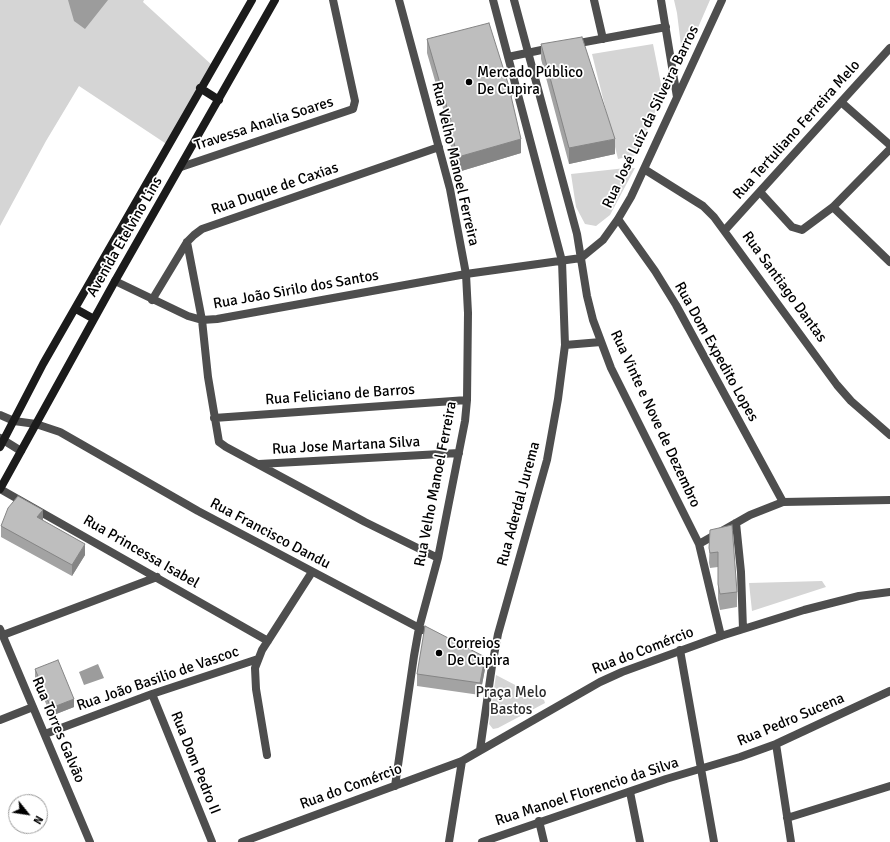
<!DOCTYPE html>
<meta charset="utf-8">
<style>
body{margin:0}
#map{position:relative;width:890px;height:842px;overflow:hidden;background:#fff;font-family:Signika,sans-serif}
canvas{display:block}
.north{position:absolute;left:8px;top:794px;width:40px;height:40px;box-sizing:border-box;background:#fff;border:1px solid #999;border-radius:50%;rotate:120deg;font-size:11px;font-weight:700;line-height:16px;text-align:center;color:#000}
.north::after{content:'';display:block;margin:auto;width:14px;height:18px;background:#000;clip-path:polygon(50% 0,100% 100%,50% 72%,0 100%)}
</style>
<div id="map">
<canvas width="890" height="842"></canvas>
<div class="north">N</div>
</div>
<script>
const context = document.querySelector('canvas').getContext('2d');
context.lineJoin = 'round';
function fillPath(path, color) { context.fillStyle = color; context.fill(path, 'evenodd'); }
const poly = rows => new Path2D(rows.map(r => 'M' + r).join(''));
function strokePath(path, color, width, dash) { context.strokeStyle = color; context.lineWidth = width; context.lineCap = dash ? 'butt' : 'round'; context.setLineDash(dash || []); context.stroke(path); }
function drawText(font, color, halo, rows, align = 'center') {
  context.font = font + ' Signika,sans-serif'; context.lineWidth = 3.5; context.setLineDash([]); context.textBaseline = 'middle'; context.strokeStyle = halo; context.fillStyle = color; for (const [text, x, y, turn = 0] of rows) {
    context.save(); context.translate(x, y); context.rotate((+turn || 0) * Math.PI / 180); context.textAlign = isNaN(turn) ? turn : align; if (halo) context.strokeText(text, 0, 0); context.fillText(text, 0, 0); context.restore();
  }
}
const green = poly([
 [0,0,144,0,143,2,213,66,171,147,79,86,46,141,0,226],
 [674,0,710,0,683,62,677,13],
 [653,44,663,94,636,155,618,159,592,54],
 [626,168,635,168,610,215,596,226,585,224,576,207,571,174],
 [822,581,826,587,752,611,749,583],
 [496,675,544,700,545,703,498,728,493,729,489,724]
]);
const water = poly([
 [68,0,108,0,85,29,74,21],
 [98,664,104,678,84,685,79,672]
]);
const minor = poly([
 [514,0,577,234,587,296,593,320,611,368,699,544,721,636],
 [594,0,603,39],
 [661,0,677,97],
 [574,44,666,27],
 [508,57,551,48],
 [841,102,890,145],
 [181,167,353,109,355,101,333,0],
 [644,169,703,206,714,217,837,385,851,401,890,435],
 [760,192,792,227,802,230,833,207,890,149],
 [833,207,890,262],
 [618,219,655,271,676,305,783,502],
 [725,230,890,48],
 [187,242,202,320,208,377,219,442,226,447,365,522,438,558],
 [115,281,188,316,202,320,217,319,466,274,581,258,603,240,618,219,631,197,722,0],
 [152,300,187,242,194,235,202,229,439,147],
 [565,345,601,342],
 [214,418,467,400],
 [36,424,60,432,198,511,423,630],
 [259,464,459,453],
 [0,489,268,641],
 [736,523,741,572,743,629],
 [699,544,750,515,783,502,890,500],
 [0,629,90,842],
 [3,635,157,577],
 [680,650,714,842],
 [152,694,212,842],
 [0,720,33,707],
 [45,734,152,694,258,659],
 [776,744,791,842],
 [480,750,492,666,498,634,547,460,558,399,565,345,562,261,493,0],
 [267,755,256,689,255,668,262,650,312,572],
 [395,786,414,656,419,628,438,558,465,421,467,400,468,313,466,274,450,189,399,0],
 [630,792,640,842],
 [787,818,890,786],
 [539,821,544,842],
 [242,842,462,761,600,682,622,672,721,636,804,610,859,596,890,592],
 [449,842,462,761],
 [482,842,666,779,740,757,776,744,890,691]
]);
const tertiary = poly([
 [0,415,14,421,36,424],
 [0,438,21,451]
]);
const secondary = poly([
 [200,88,219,100],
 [76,309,94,319],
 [0,447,43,364,252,0],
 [0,489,115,281,275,0]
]);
const wall = poly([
 [427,39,512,103,521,153,458,172,448,136,448,126,427,53],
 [541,44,615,154,569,164,541,59],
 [42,520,85,555,72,576,1,537,1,526],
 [710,530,737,592,737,607,720,610,718,599,718,567,710,568,709,563],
 [35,669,74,707,51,716,35,677],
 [485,669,480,695,417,686,417,674]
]);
const shadedWall = poly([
 [521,139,521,153,458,172,458,157],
 [615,139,615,154,569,164,569,148],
 [43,510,43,520,37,527,37,517],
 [85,544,85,555,72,576,72,565],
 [485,657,485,669,480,695,480,683],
 [74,699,74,707,51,716,51,708]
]);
const building = poly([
 [489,23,512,96,511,96,521,139,458,157,448,122,451,121,427,39,489,23],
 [582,37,615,139,569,148,541,44,582,37],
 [18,496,43,510,37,517,85,544,72,565,1,526,8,508,18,496],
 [732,525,737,592,720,594,718,584,718,552,710,553,709,548,710,530,732,525],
 [425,626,485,657,480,683,417,674,425,626],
 [58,660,74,699,51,708,35,669,58,660]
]);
const markers = [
 [469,82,4,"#000"],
 [439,653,4,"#000"]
];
const poiNames = [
 ["Mercado Público",477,73],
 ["De Cupira",477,90],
 ["Correios",447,644],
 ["De Cupira",447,661]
];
const streetNames = [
 ["Rua José Luiz da Silveira Barros",651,117,-64],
 ["Travessa Analia Soares",264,124,-18],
 ["Rua Tertuliano Ferreira Melo",797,130,-48],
 ["Rua Velho Manoel Ferreira",455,164,77],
 ["Rua Duque de Caxias",275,189,-19],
 ["Avenida Etelvino Lins",125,237,-60],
 ["Rua Santiago Dantas",784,287,54],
 ["Rua João Sirilo dos Santos",296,290,-10],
 ["Rua Dom Expedito Lopes",716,352,61],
 ["Rua Feliciano de Barros",340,395,-4],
 ["Rua Vinte e Nove de Dezembro",655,419,65],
 ["Rua Jose Martana Silva",346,446,-3],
 ["Rua Velho Manoel Ferreira",436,484,-79],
 ["Rua Aderdal Jurema",519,504,-75],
 ["Rua Francisco Dandu",270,534,28],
 ["Rua Princessa Isabel",141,552,30],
 ["Rua do Comércio",643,651,-21],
 ["Rua João Basilio de Vascoc",158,679,-19],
 ["Rua Pedro Sucena",791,720,-23],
 ["Rua Torres Galvão",58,730,67],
 ["Rua Dom Pedro II",195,763,68],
 ["Rua do Comércio",351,787,-20],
 ["Rua Manoel Florencio da Silva",587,792,-18]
];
const parkNames = [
 ["Praça Melo",511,693],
 ["Bastos",511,710]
];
fillPath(green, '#d5d5d5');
fillPath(water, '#9c9c9c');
strokePath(minor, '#4e4e4e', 8);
strokePath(tertiary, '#4e4e4e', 8);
strokePath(secondary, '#1b1b1b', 8);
fillPath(wall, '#a3a3a3');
fillPath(shadedWall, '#858585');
fillPath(building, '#bebebe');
strokePath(building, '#858585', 1);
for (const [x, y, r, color] of markers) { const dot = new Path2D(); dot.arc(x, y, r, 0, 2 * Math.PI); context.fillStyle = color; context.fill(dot); strokePath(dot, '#fff', 1.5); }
drawText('15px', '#000', '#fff', poiNames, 'left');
drawText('15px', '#000', '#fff', streetNames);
drawText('15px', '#2c2c2c', '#fff', parkNames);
</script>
